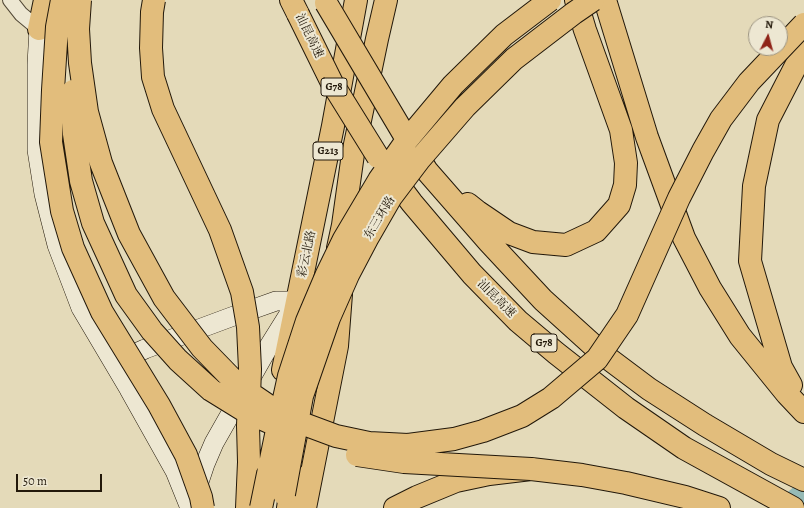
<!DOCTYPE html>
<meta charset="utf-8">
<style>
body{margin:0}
#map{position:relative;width:804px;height:508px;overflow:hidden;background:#e4dab9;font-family:Alegreya,serif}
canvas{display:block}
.north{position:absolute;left:748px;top:16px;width:40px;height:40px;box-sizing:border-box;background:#ede7d2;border:1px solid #9c9482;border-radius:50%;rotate:6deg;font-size:11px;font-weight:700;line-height:16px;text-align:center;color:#22180a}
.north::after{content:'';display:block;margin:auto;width:14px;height:18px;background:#8f2418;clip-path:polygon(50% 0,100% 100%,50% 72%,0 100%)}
.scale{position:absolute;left:16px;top:474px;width:86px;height:18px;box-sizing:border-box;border:2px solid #22180a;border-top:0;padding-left:5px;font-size:12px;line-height:14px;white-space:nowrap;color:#22180a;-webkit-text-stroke:3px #ede7d2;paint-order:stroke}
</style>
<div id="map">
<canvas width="804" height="508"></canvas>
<div class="north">N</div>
<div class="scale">50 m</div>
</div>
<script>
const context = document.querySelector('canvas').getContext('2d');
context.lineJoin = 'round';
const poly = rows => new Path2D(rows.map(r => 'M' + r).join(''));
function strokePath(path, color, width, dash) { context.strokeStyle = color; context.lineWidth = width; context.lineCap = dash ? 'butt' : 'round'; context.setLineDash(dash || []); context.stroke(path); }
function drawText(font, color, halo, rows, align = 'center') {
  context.font = font + ' Alegreya,"Noto Serif SC",serif'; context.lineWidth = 4; context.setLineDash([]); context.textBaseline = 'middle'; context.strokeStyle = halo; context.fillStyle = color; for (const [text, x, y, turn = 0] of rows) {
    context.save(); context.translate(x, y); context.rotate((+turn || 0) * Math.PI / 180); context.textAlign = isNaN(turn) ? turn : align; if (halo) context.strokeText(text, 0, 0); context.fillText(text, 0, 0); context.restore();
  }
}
const river = poly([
 [785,508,804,492]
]);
const street = poly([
 [10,0,21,14,39,29]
]);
const secondary = poly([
 [39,29,37,64,37,150,44,194,57,245,81,308,129,389,175,471,190,508],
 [116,362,145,349,231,317,276,301,297,301],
 [195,494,205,464,214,443,269,346,294,306]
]);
const highway = poly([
 [291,0,298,14],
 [605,0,647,137,684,238,710,288,740,336,787,394,804,412],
 [39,29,45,0],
 [410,144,427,171,489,242,543,300,605,356,649,389,705,425,771,464,804,480],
 [388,171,412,203,472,274,518,321,556,353,626,408,684,448,793,508],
 [468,204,478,212,509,233,533,242,566,245,596,231,619,205,625,185,626,163,621,130,585,30,576,0],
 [338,248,343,225,353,154,377,39,386,0],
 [283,370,333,126,356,0],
 [791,385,781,367,750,261,754,186,768,120,804,50],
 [247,508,249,462],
 [288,508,293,474],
 [305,508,337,346,341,294],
 [395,508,417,497,456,481,489,474,531,469,582,475,626,483,685,497,719,508]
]);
const highwayBridge = poly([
 [62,0,57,27,53,90,51,142,62,211,73,248,102,312,159,405,186,455,201,497,203,508],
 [80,0,78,29,80,63,87,112,101,163,129,234,164,298,202,348,238,385,285,417,336,436,369,443,408,445,454,439,483,431,522,416,551,398,597,359,627,315,679,198,703,151,721,119,749,82,804,24],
 [154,0,152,12,151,48,153,77,163,109,220,230,242,292,248,327,250,369,248,426,249,462],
 [326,3,405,136],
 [298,14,332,83,378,157],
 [73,91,74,134,81,181,93,223,110,260,126,295,152,331,178,360,211,390,245,411,289,431],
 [357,455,404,462,531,469],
 [284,494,302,396,329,318,348,275,368,237,391,197,419,160,465,107,514,59,574,13,593,0],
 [261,508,276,435,289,376,307,321,327,274,344,239,379,180,407,140,453,85,504,35,550,0]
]);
const shields = [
 [334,87,26],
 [328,151,30],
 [544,343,26]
];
const shieldNames = [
 ["G78",334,87],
 ["G213",328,151],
 ["G78",544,343]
];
const streetNames = [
 ["汕昆高速",309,36,64],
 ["东三环路",380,218,-59],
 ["彩云北路",307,254,-78],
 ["汕昆高速",496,299,45]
];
strokePath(river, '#96bab5', 21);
strokePath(street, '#524836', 16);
strokePath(secondary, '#22180a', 20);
strokePath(highway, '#22180a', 24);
strokePath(street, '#ede7d2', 14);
strokePath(secondary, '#ede7d2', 19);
strokePath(highway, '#e2bd7c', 22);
strokePath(highwayBridge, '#22180a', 24, []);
strokePath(highwayBridge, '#e2bd7c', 22);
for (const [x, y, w] of shields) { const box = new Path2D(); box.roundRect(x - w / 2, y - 9, w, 18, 3); context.fillStyle = '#ede7d2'; context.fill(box); strokePath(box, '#22180a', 1); }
drawText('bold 11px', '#22180a', null, shieldNames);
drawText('12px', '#22180a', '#ede7d2', streetNames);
</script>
